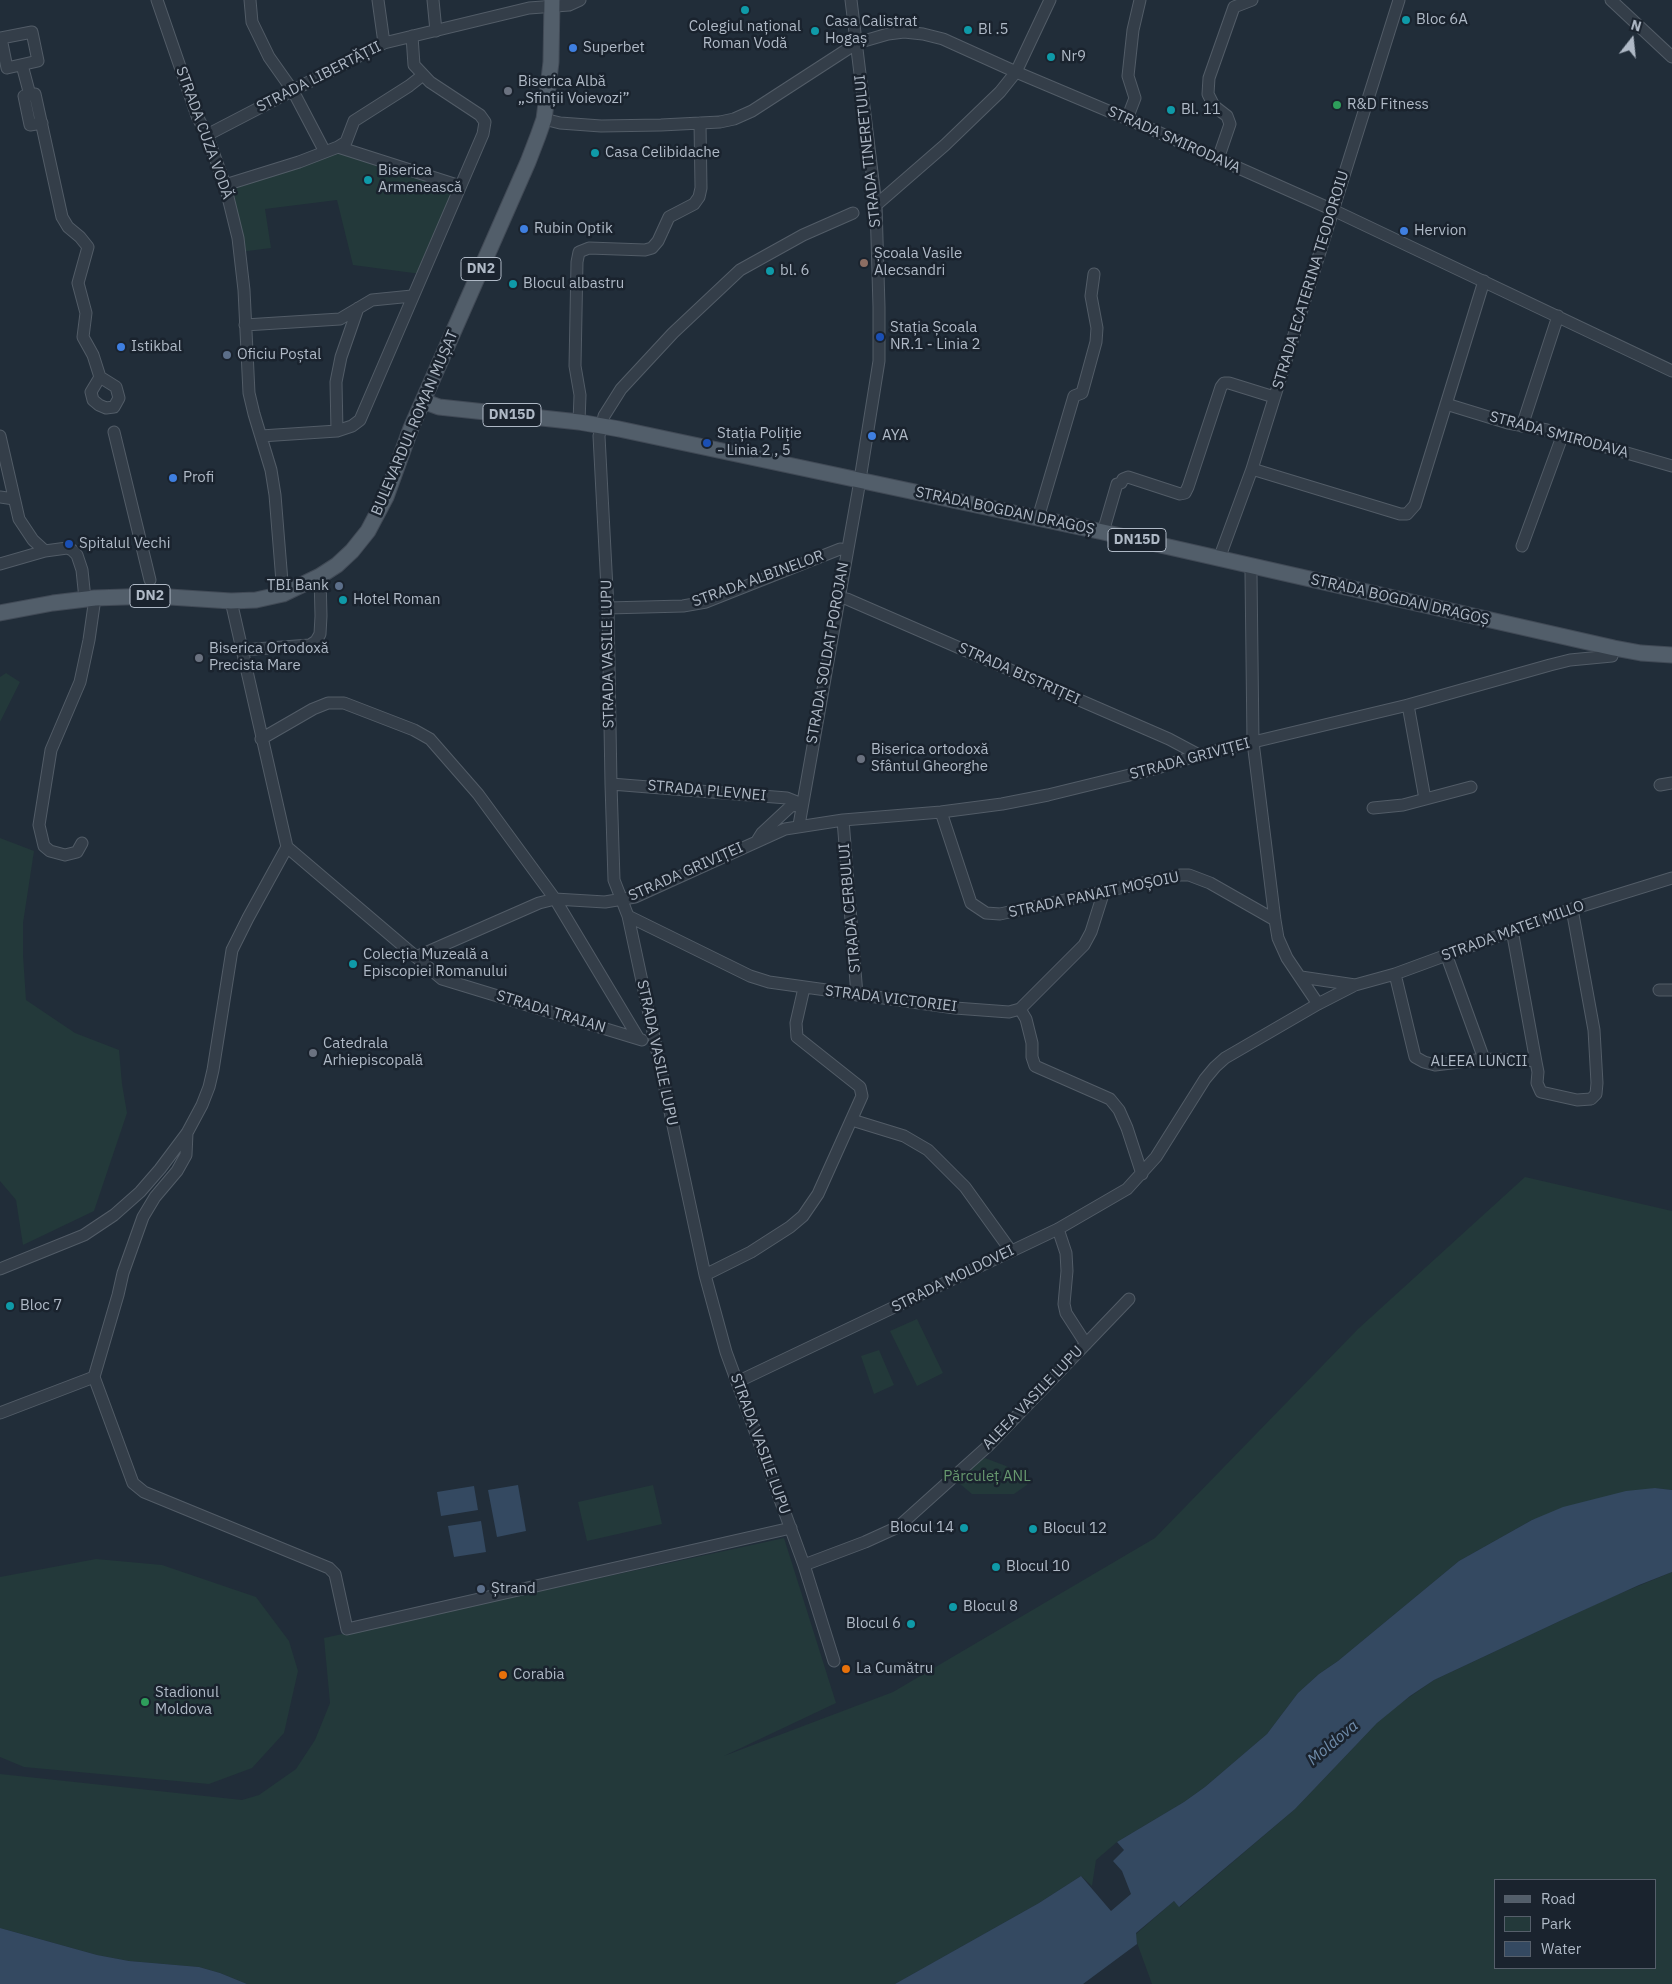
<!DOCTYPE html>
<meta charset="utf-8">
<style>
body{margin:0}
#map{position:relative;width:1672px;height:1984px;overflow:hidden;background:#212d39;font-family:"IBM Plex Sans",sans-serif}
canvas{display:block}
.legend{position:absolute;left:1494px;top:1879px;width:162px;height:90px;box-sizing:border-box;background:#1a232e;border:1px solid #565f6b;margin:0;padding:6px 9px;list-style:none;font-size:15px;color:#afb9c6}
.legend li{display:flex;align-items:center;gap:10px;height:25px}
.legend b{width:25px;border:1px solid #565f6b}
.north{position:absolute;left:1607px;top:15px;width:50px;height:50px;-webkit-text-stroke:4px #1a232e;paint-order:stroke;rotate:16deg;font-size:14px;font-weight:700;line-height:20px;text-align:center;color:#afb9c6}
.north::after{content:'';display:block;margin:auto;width:18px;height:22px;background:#afb9c6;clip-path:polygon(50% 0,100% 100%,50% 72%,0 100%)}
</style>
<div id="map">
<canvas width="1672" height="1984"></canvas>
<ul class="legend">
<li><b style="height:6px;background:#525e6a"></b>Road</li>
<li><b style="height:14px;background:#23393a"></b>Park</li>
<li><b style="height:14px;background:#344961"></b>Water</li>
</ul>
<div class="north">N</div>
</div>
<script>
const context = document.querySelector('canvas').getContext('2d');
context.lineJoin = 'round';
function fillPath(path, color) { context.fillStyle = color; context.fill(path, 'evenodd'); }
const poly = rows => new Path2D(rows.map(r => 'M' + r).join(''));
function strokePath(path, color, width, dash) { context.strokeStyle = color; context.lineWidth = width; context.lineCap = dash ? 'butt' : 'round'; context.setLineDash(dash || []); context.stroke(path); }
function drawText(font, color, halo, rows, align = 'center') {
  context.font = font + ' "IBM Plex Sans",sans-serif'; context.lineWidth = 5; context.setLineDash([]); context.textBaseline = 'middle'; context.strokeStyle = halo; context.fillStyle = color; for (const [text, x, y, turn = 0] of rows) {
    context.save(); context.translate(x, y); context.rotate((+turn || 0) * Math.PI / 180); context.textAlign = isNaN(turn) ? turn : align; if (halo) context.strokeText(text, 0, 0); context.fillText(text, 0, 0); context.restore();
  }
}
const green = poly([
 [338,147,460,186,421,274,353,265,337,200,265,209,271,248,240,252,225,185],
 [6,673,20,682,0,722,0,677],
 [0,838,34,851,23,923,23,955,26,1000,75,1033,119,1050,122,1084,127,1113,94,1211,23,1245,16,1200,0,1181],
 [1525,1177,1672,1211,1672,1490,1655,1488,1532,1520,1459,1561,1338,1661,1319,1674,1298,1693,1267,1734,1205,1787,1184,1802,1117,1842,1096,1860,1092,1886,1081,1876,1039,1903,895,1984,247,1984,220,1973,199,1967,129,1961,97,1955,0,1928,0,1774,242,1800,259,1795,296,1769,315,1740,330,1703,324,1638,784,1538,836,1703,724,1756,893,1692,1155,1538,1358,1329],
 [917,1319,943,1373,917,1386,890,1331],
 [879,1350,894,1385,874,1394,861,1356],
 [985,1458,1006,1466,1027,1480,1027,1485,1014,1494,972,1494,954,1479,966,1468],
 [653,1485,662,1524,587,1541,578,1502],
 [96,1559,162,1565,256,1597,289,1641,298,1671,284,1733,252,1768,209,1784,24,1767,0,1757,0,1577],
 [1672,1572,1672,1984,1152,1984,1136,1940,1136,1934,1174,1901,1180,1907,1295,1809,1377,1723,1395,1707,1434,1680,1609,1598],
 [1496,1880,1656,1880,1656,1968,1496,1968]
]);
const water = poly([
 [518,1485,526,1531,497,1537,488,1490],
 [474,1486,478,1510,441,1516,437,1492],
 [1655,1488,1672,1490,1672,1572,1639,1585,1562,1620,1434,1680,1410,1696,1377,1723,1295,1809,1179,1907,1174,1901,1136,1933,1137,1944,1083,1984,895,1984,1039,1903,1081,1876,1111,1911,1131,1894,1122,1871,1113,1861,1124,1850,1117,1842,1184,1802,1205,1787,1267,1734,1298,1693,1319,1674,1338,1661,1459,1561,1532,1520,1563,1507,1626,1491],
 [481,1521,486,1552,454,1557,448,1526],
 [0,1928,97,1955,129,1961,199,1967,220,1973,247,1984,0,1984]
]);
const minor = poly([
 [157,0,197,116,207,135,225,185,238,238,244,290,249,393,254,414,271,470,275,495,283,594],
 [250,0,252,22,269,57,293,91,325,152],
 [378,0,384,43],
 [433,0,436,31],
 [1611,0,1672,57],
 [32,32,38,61,7,68,1,38,32,32],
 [22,65,30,95],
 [544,119,560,123,601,126,661,125,720,122,734,119,752,111,857,43,888,34,904,32,923,34,943,39,1016,72,1151,129,1333,210,1672,371],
 [1127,119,1135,98,1128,76,1133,30,1140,0],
 [42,123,30,125,24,96,35,94,62,217,68,227,80,237,88,247,78,283,86,313,83,337,93,355,100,377,91,392,93,400,99,405,106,408,114,407,119,398,116,387,100,377],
 [207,135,384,43,529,8,569,5,580,0],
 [338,147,460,186],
 [1218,159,1230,124,1227,116,1214,106,1208,94,1209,78,1234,7,1252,0],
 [225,185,299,162,338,147,346,142,354,121,409,86,423,75],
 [876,205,945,145,1000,92,1016,72,1050,0],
 [245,325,340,319,372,300,412,296],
 [1446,404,1508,423,1547,430,1672,466],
 [579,422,580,395,575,366,577,262,579,252,589,248,645,250,652,248,658,241,669,217,694,204,699,197,701,188,700,123],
 [1522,426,1558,316],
 [337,431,336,382,341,357,358,308],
 [114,432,150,580],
 [0,436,19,519,33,540,45,551,67,548,72,550,77,555,82,570,85,599],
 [261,436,337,431,352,426,360,420,483,134,485,122,480,115,430,82,414,65,412,36],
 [1252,469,1400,514,1407,514,1415,505,1484,281],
 [0,497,14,499],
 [1038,518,1074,396,1082,393,1096,342,1097,328,1091,296,1094,274],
 [1103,532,1117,484,1121,483,1123,479,1128,477,1180,494,1185,493,1188,487,1221,387,1224,383,1229,383,1274,397],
 [1522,546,1563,434],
 [1219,559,1252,469,1399,0],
 [0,564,45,551],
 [1253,567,1251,573,1253,742,1275,920,1278,938,1287,958,1318,1004],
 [838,597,847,599,1169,739,1199,755],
 [608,608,683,606,706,602,840,549,846,550],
 [242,650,310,645,316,641,320,634,321,616,320,576],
 [1408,705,1425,799],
 [261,739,313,709,328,703,344,703,414,730,430,739,478,794,555,899,639,1039],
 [611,784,787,798,802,804],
 [1660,785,1672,783],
 [1373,808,1403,805,1471,787],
 [941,812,971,903,986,913,1000,914,1180,875,1189,875,1210,883,1275,920],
 [843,820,857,995],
 [799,825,858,492,879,361,879,307,876,205,851,0],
 [757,841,762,833,791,806,802,804],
 [82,843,77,852,65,855,50,851,44,846,39,825,51,750,80,682,89,640,95,598],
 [287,847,442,979,642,1040],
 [628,916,750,976,769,982,955,1008,1009,1012,1020,1009,1084,945,1091,932,1104,891],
 [1512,930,1536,1062],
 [1446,954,1484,1059],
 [416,957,539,903,555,899,605,902,635,897,785,829,843,820,941,812,1002,804,1048,795,1154,769,1199,755,1408,705,1550,665,1570,660,1612,656,1614,648],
 [1395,974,1415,1057,1424,1062,1435,1065,1484,1059,1529,1060,1536,1062,1538,1072,1537,1083,1541,1092,1577,1100,1591,1099,1596,1094,1597,1083,1594,1030,1572,909],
 [1301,977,1355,985],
 [1659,990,1672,990],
 [1020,1009,1026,1019,1032,1043,1032,1057,1035,1066,1110,1099,1119,1110,1127,1128,1142,1174],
 [852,1120,904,1136,928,1150,965,1187,1011,1251],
 [1058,1229,1066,1253,1067,1271,1064,1304,1066,1313,1086,1344],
 [0,1269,84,1235,114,1215,140,1192,160,1169,187,1133,202,1105,209,1087,213,1070,232,950,248,918,287,847,231,601],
 [705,1275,751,1252,790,1227,803,1216,818,1194,862,1096,860,1087,797,1037,796,1023,804,988],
 [94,1377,133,1483,144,1492,329,1568,335,1574,347,1629,791,1528],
 [737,1382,1058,1229,1127,1189,1156,1157,1205,1079,1215,1067,1225,1058,1318,1004,1355,985,1395,974,1572,909,1672,878],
 [0,1413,94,1377,118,1295,123,1273,143,1217,155,1197,177,1171,186,1155,187,1133],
 [804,1565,865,1542,898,1527,988,1446,1129,1299],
 [834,1661,804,1565,726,1352,705,1275,628,916,614,880,611,784,608,608,599,436,604,416,621,389,673,333,740,270,803,235,853,213]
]);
const major = poly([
 [423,401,439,407,579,422,619,429,1103,532,1614,648,1641,653,1672,655],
 [0,613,53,603,95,598,154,596,231,601,256,600,283,594,320,576,337,565,352,551,368,531,386,497,411,428,528,162,538,136,544,119,547,96,551,62,552,0]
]);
const markers = [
 [745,10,5,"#0f9aa8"],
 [1406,20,5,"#0f9aa8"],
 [968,30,5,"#0f9aa8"],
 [815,31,5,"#0f9aa8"],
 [573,48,5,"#3f7fe0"],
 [1051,57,5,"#0f9aa8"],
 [508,91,5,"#6b7280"],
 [1337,105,5,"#2e9e5b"],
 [1171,110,5,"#0f9aa8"],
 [595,153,5,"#0f9aa8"],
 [368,180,5,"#0f9aa8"],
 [524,229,5,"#3f7fe0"],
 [1404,231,5,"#3f7fe0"],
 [864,263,5,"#8d6e63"],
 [770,271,5,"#0f9aa8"],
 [513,284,5,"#0f9aa8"],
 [880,337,5,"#1a4fb4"],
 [121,347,5,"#3f7fe0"],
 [227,355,5,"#5c6f8a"],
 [872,436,5,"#3f7fe0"],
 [707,443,5,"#1a4fb4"],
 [173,478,5,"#3f7fe0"],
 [69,544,5,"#1a4fb4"],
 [339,586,5,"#5c6f8a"],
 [343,600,5,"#0f9aa8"],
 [199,658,5,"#6b7280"],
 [861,759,5,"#6b7280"],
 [353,964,5,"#0f9aa8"],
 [313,1053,5,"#6b7280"],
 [10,1306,5,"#0f9aa8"],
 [964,1528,5,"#0f9aa8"],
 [1033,1529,5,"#0f9aa8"],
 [996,1567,5,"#0f9aa8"],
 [481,1589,5,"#5c6f8a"],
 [953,1607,5,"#0f9aa8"],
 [911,1624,5,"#0f9aa8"],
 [846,1669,5,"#e8710a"],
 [503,1675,5,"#e8710a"],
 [145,1702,5,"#2e9e5b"]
];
const shields = [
 [481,269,40],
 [512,415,58],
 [1137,540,58],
 [150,596,40]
];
const shieldNames = [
 ["DN2",481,269],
 ["DN15D",512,415],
 ["DN15D",1137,540],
 ["DN2",150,596]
];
const poiNames = [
 ["Bloc 6A",1416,20],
 ["Casa Calistrat",825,22],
 ["Hogaș",825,39],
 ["Colegiul național",745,27,"center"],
 ["Roman Vodă",745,44,"center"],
 ["Bl .5",978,30],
 ["Superbet",583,48],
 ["Nr9",1061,57],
 ["Biserica Albă",518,82],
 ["„Sfinții Voievozi”",518,99],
 ["R&D Fitness",1347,105],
 ["Bl. 11",1181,110],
 ["Casa Celibidache",605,153],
 ["Biserica",378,171],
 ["Armenească",378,188],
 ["Rubin Optik",534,229],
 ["Hervion",1414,231],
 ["Școala Vasile",874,254],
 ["Alecsandri",874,271],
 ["bl. 6",780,271],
 ["Blocul albastru",523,284],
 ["Stația Școala",890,328],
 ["NR.1 - Linia 2",890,345],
 ["Istikbal",131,347],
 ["Oficiu Poștal",237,355],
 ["Stația Poliție",717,434],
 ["- Linia 2 , 5",717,451],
 ["AYA",882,436],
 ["Profi",183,478],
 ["Spitalul Vechi",79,544],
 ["TBI Bank",329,586,"right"],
 ["Hotel Roman",353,600],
 ["Biserica Ortodoxă",209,649],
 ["Precista Mare",209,666],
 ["Biserica ortodoxă",871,750],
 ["Sfântul Gheorghe",871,767],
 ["Colecția Muzeală a",363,955],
 ["Episcopiei Romanului",363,972],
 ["Catedrala",323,1044],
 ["Arhiepiscopală",323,1061],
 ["Bloc 7",20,1306],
 ["Blocul 14",954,1528,"right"],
 ["Blocul 12",1043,1529],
 ["Blocul 10",1006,1567],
 ["Ștrand",491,1589],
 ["Blocul 8",963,1607],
 ["Blocul 6",901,1624,"right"],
 ["La Cumătru",856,1669],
 ["Corabia",513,1675],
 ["Stadionul",155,1693],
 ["Moldova",155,1710]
];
const streetNames = [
 ["STRADA LIBERTĂȚII",319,77,-27],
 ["STRADA CUZA VODĂ",204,133,70],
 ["STRADA SMIRODAVA",1174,140,24],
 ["STRADA TINERETULUI",868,151,-96],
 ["STRADA ECATERINA TEODOROIU",1311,280,-73],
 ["BULEVARDUL ROMAN MUȘAT",415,423,-67],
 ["STRADA SMIRODAVA",1559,435,15],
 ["STRADA BOGDAN DRAGOȘ",1005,511,12],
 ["STRADA ALBINELOR",758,579,-20],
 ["STRADA BOGDAN DRAGOȘ",1400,600,13],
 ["STRADA SOLDAT POROJAN",828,653,-80],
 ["STRADA VASILE LUPU",608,654,-91],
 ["STRADA BISTRIȚEI",1019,674,24],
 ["STRADA GRIVIȚEI",1190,759,-15],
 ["STRADA PLEVNEI",707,791,5],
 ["STRADA GRIVIȚEI",686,872,-24],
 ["STRADA PANAIT MOȘOIU",1094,895,-12],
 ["STRADA CERBULUI",850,908,-95],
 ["STRADA MATEI MILLO",1513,931,-20],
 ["STRADA VICTORIEI",891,999,7],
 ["STRADA TRAIAN",551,1012,17],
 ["STRADA VASILE LUPU",657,1053,78],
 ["ALEEA LUNCII",1479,1062],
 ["STRADA MOLDOVEI",953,1279,-26],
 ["ALEEA VASILE LUPU",1033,1398,-46],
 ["STRADA VASILE LUPU",760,1444,70]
];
const parkNames = [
 ["Părculeț ANL",987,1477]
];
const waterNames = [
 ["Moldova",1333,1743,-40]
];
fillPath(green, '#23393a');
fillPath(water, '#344961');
strokePath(minor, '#525c67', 13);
strokePath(major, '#414a56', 17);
strokePath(minor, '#343e49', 11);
strokePath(major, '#525e6a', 15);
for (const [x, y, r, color] of markers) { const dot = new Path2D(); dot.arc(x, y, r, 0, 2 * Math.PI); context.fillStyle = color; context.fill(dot); strokePath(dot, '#1a232e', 2); }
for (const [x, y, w] of shields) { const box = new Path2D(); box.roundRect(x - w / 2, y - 11.5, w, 23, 4); context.fillStyle = '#1a232e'; context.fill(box); strokePath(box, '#afb9c6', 1); }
drawText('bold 14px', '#afb9c6', null, shieldNames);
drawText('15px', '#afb9c6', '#1a232e', poiNames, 'left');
drawText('15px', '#afb9c6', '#1a232e', streetNames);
drawText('15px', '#66976e', '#1a232e', parkNames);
drawText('italic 16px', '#6f8caa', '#1a232e', waterNames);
</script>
